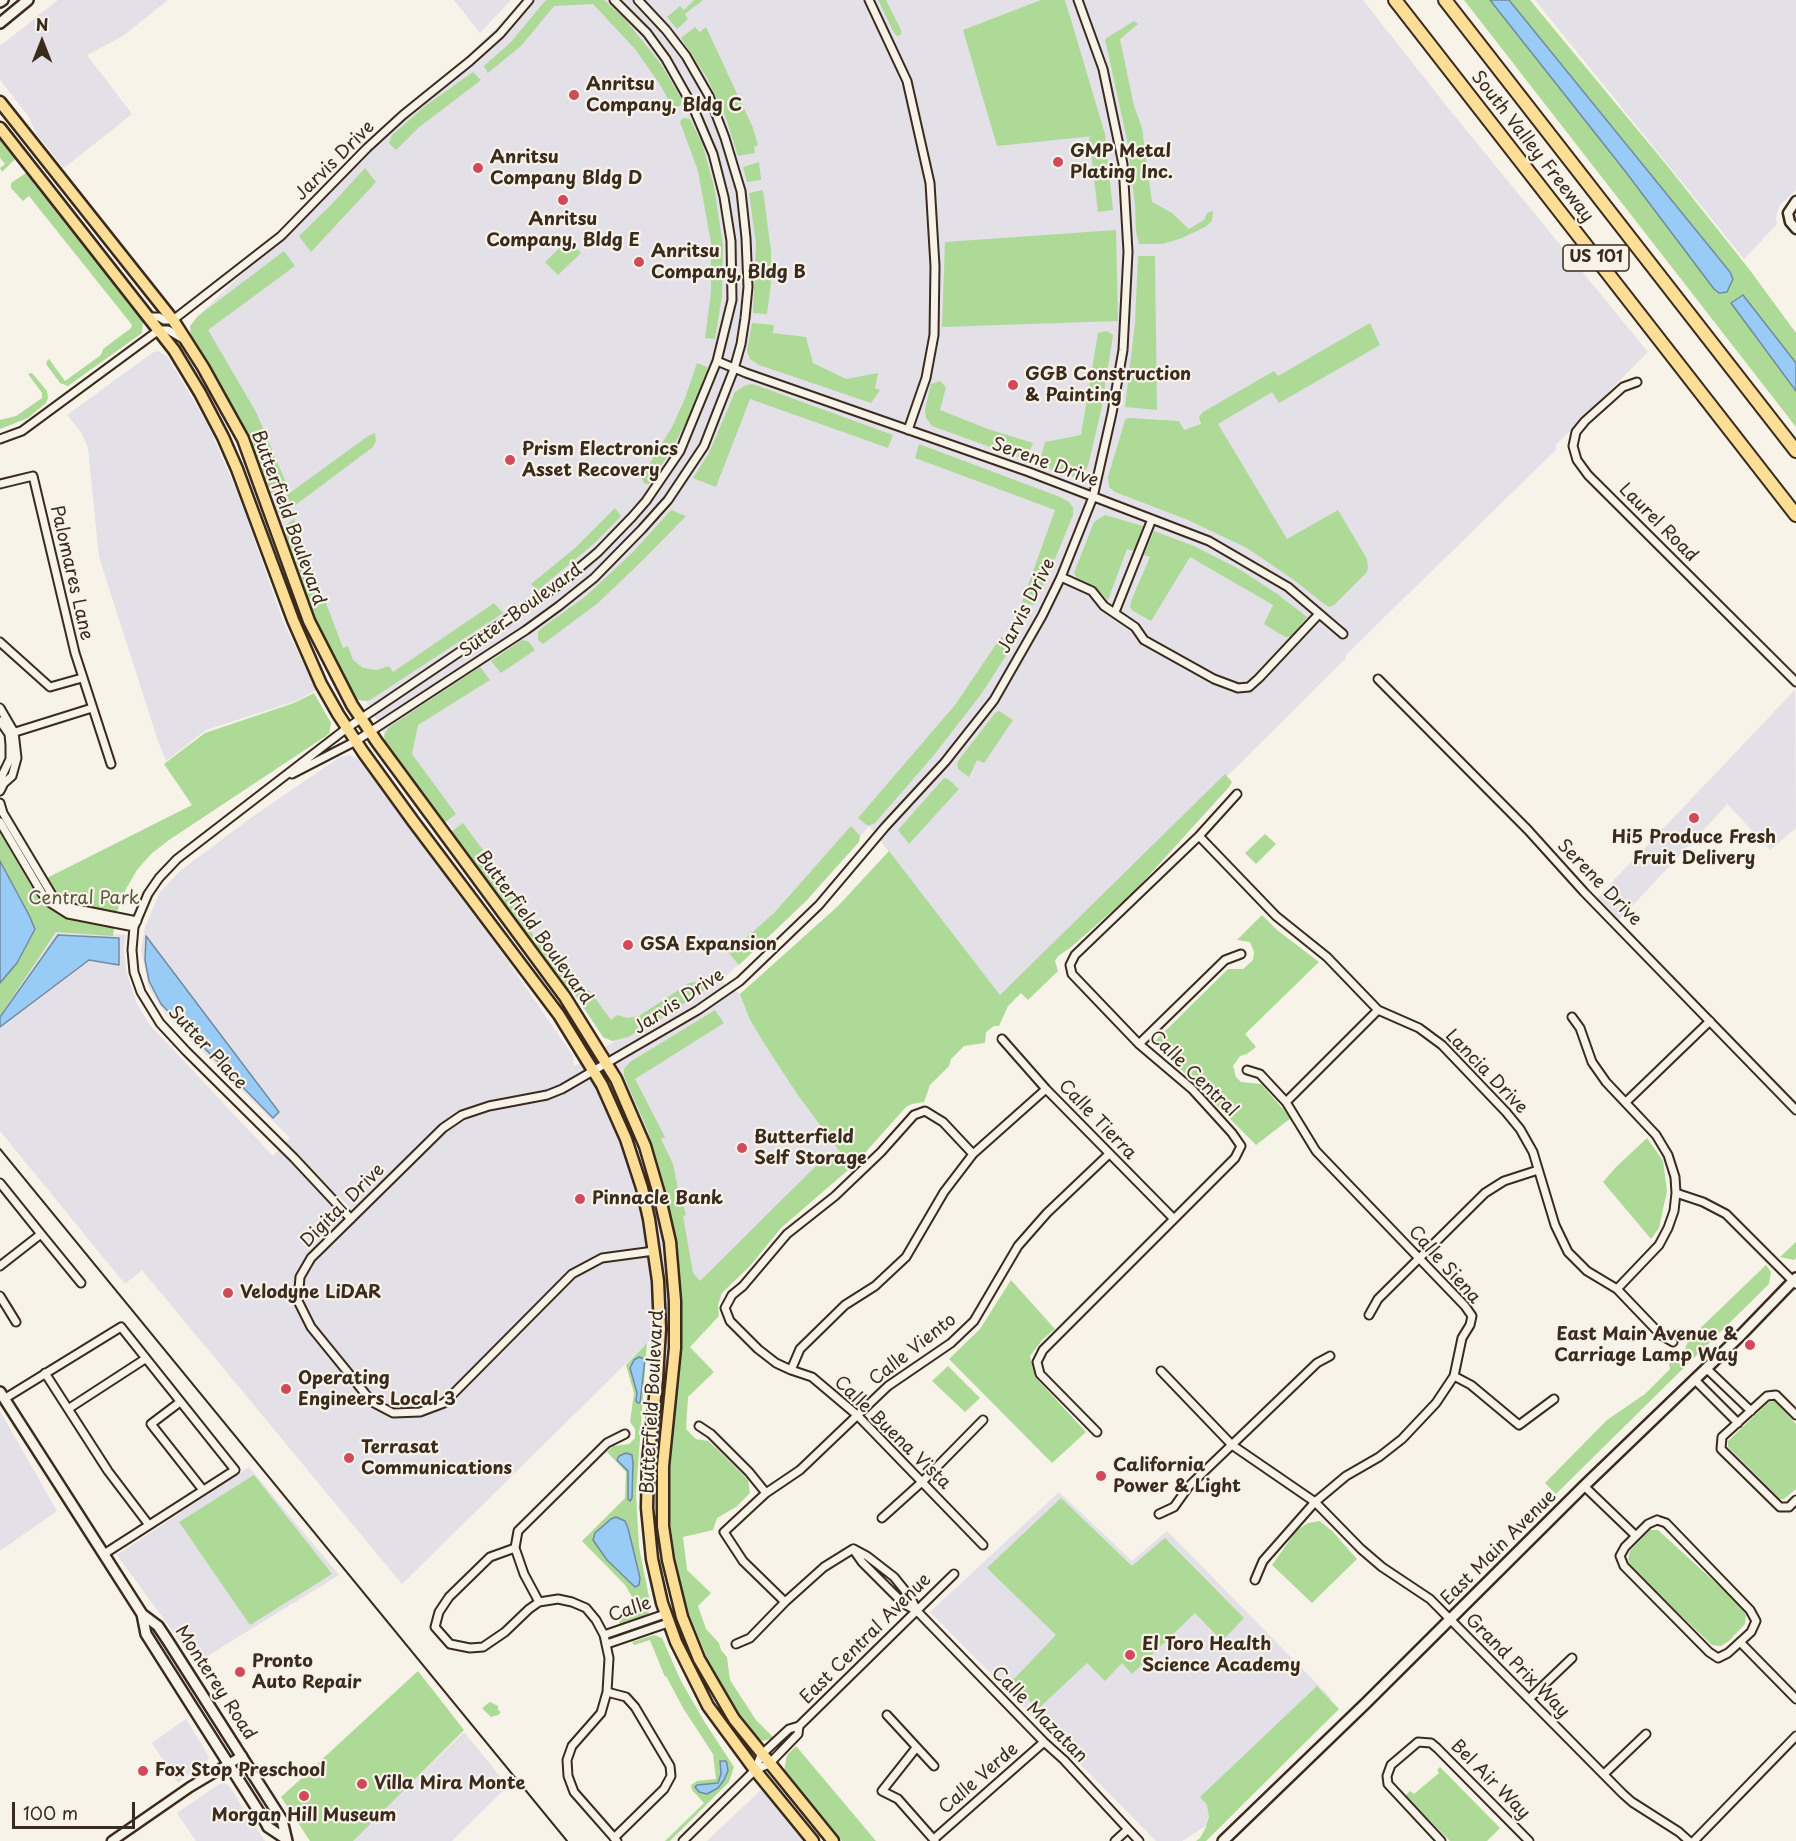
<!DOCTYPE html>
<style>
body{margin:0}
#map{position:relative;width:1796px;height:1841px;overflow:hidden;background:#f7f3e8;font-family:"Playpen Sans",sans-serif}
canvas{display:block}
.north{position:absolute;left:12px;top:12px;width:60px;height:60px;-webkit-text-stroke:4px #f7f3e8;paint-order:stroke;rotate:0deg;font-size:16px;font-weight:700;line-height:24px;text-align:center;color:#3b2a1e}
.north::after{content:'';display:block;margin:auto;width:21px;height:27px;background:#3b2a1e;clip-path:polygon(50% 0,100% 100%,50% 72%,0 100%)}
.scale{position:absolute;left:12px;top:1802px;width:123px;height:27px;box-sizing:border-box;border:3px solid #3b2a1e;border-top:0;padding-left:8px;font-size:18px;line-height:21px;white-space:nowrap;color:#3b2a1e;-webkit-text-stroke:4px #f7f3e8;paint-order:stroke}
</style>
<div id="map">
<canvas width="1796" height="1841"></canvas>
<div class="north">N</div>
<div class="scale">100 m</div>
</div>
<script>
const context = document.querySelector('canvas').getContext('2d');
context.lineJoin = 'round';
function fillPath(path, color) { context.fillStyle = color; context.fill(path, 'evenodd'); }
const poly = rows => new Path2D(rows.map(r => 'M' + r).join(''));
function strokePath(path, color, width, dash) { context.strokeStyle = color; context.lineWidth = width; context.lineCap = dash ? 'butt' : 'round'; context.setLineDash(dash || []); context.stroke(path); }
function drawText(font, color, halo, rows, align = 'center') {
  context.font = font + ' "Playpen Sans",sans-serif'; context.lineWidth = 4.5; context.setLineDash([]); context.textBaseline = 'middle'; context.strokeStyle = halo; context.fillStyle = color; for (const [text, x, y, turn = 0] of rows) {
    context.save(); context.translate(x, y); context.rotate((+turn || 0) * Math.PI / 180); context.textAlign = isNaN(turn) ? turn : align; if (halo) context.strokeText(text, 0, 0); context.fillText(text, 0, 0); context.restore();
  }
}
const built = poly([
 [58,0,168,0,123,36,87,55,132,114,64,168,37,135,29,117,0,80,0,46],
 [454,0,511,0,480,33],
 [525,0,1363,0,1448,108,1648,352,1555,446,1557,449,1365,636,1345,656,1346,658,1003,999,869,826,799,907,721,981,740,994,749,1018,797,1094,844,1157,687,1313,649,1341,402,1584,142,1270,125,1284,0,1131,0,1016,57,931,126,935,124,948,126,971,137,1004,149,1024,273,1156,290,1138,167,1016,149,988,141,950,145,927,160,892,180,871,252,817,340,757,350,755,359,760,507,960,573,1056,574,1066,615,1041,604,1038,541,947,396,753,314,611,193,333,195,319],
 [1535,0,1796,0,1796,190,1779,206,1776,217,1777,224,1744,259],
 [158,351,167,356,208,425,240,499,283,621,316,690,296,701,206,730,166,761,158,741,99,557,88,448,81,432,67,415,152,353],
 [1795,690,1796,828,1770,850,1718,794,1727,805,1616,923,1596,899],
 [0,1411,57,1511,0,1551],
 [249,1467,339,1575,196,1663,117,1555],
 [1059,1492,1132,1561,1167,1531,1331,1698,1212,1822,1182,1841,1156,1841,930,1612],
 [186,1719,207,1753,209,1758,205,1763,178,1783,152,1743],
 [464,1732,508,1786,452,1841,351,1841],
 [225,1783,229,1786,265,1841,196,1841,177,1813,219,1784],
 [764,1787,808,1841,707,1841]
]);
const green = poly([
 [546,0,604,0,624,18,661,64,681,98,681,105,674,109,659,83,635,49,593,4,554,6,522,45,488,73,484,66,510,43],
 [694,0,703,0,685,14,688,19,677,29,667,17,680,6,684,10],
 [878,0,886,0,901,30,901,35,897,36,894,33],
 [1041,0,1065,0,1105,134,1113,210,1098,212,1089,137,1094,136,997,146,963,30],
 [1464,0,1530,0,1665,163,1749,269,1796,333,1796,427],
 [1134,21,1138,24,1120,39,1134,106,1142,128,1152,202,1172,213,1189,229,1204,220,1207,213,1213,211,1212,221,1205,227,1182,238,1163,244,1139,244,1136,232,1135,205,1127,140,1105,39],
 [695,27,700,32,706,27,753,128,758,145,754,147,755,153,738,156,726,118,707,78,681,38],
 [473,72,481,80,418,128,396,150,389,143,392,135,425,106],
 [683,118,690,119,702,143,714,186,723,246,722,296,715,339,705,338,711,292,711,243,698,171,680,122],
 [0,138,15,159,2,172,0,168,5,164,0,158],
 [759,162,761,180,747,182,743,167],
 [365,168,376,182,311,252,299,236,332,204],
 [26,173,29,175,143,320,142,333,68,386,60,383,46,364,47,361,49,359,65,381,101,355,103,349,131,328,132,325,29,196,23,201,11,188,11,183],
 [763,190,771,251,771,283,767,314,753,313,756,244,749,193],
 [1116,230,1118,321,942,327,945,242],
 [568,240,581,253,558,275,545,262],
 [284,251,295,266,208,330,256,412,286,483,270,494,235,411,215,374,191,338,190,326,198,316],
 [1138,256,1155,256,1157,410,1125,407,1135,323],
 [752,323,774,325,773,333,806,337,813,363,846,379,878,373,875,388,880,390,871,403,759,365,750,359,747,351],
 [1370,323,1380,345,1279,403,1272,392,1218,424,1287,539,1338,510,1367,559,1368,567,1367,572,1334,605,1329,607,1323,603,1294,580,1247,548,1188,520,1115,492,1109,487,1108,477,1125,420,1128,418,1179,421,1184,430,1201,424,1199,417,1203,412,1274,371,1278,376],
 [1107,331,1113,335,1101,411,1088,466,1083,475,1072,477,1039,465,1045,442,1081,435,1098,333],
 [697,363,707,367,707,373,692,411,671,451,649,484,645,484,641,478,672,427,684,401],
 [32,373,47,391,48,398,46,403,28,418,0,429,0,420,16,416,42,398,42,393,28,374],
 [940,381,946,387,940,410,988,429,1033,443,1026,460,932,426,926,418,925,409,931,384],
 [753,384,893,435,888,448,750,399,716,487,693,478,709,453,735,392,746,385],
 [375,433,376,441,373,447,286,512,280,514,275,509,276,503,368,436],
 [919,444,1060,497,1069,502,1073,507,1073,515,1055,559,1034,605,1022,602,1055,510,915,458],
 [615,508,621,516,596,542,537,591,531,584,575,548],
 [671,510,686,516,646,557,598,603,543,644,538,640,538,632,543,627,586,596,632,553],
 [1105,515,1143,526,1134,551,1127,549,1108,600,1094,586,1077,578,1074,573,1094,522],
 [294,519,343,648,348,646,353,660,363,668,377,670,389,666,393,672,494,603,503,613,370,700,363,701,355,699,323,641,300,583,282,528],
 [1154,531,1194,546,1239,569,1276,593,1307,617,1291,637,1285,637,1264,624,1273,605,1190,557,1151,621,1133,611,1130,607,1131,601,1150,557,1144,555],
 [1001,637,1011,642,1011,648,982,693,934,755,875,823,868,826,858,818,955,705],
 [522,640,528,641,535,650,501,673,491,661],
 [480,667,490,680,418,725,412,754,456,814,443,824,385,744,384,735,389,727],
 [314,693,331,723,329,734,169,840,151,854,137,870,126,889,116,914,113,936,56,932,0,1016,0,832,31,886,192,805,164,764,205,733,294,703],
 [999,711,1013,720,984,763,977,760,969,777,958,769,957,765,958,761,996,712],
 [1225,774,1232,782,1229,787,1133,893,1070,948,1058,956,1055,961,1058,971,1028,1000,1021,993,1008,1006,999,1026,994,1026,986,1032,985,1043,964,1046,951,1059,949,1066,930,1085,924,1102,912,1104,906,1107,855,1164,781,1228,750,1266,722,1293,718,1305,719,1316,690,1347,714,1372,688,1397,686,1429,696,1439,708,1441,717,1449,748,1480,750,1493,736,1507,717,1518,713,1530,683,1537,687,1570,711,1593,698,1606,706,1629,719,1643,721,1650,727,1657,730,1680,756,1720,774,1738,763,1741,756,1738,739,1714,713,1672,688,1612,676,1564,669,1513,669,1486,670,1449,680,1370,682,1305,675,1241,663,1185,648,1131,624,1076,624,1069,630,1062,715,1010,724,1023,635,1079,665,1137,661,1139,673,1164,679,1194,681,1194,686,1215,683,1216,693,1273,700,1281,824,1158,828,1162,822,1169,840,1152,797,1094,762,1040,749,1018,740,994,838,906,889,851,1000,995],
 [944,778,948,779,959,789,909,844,898,830],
 [463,823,531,915,529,929,572,987,568,989,453,837,452,831],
 [851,826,860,836,859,842,806,901,739,965,729,953,774,913],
 [1265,834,1276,844,1256,864,1245,853],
 [1262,915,1277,930,1319,962,1245,1034,1256,1047,1247,1054,1240,1056,1233,1066,1236,1077,1241,1082,1261,1084,1291,1118,1256,1145,1154,1042,1228,969,1243,969,1253,960,1254,952,1250,942,1237,940],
 [697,982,704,985,706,989,659,1020,628,1037,612,1041,603,1037,575,994,581,989,589,990,611,1020,617,1015,628,1018,639,1016,689,983],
 [1647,1138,1663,1161,1667,1191,1659,1228,1651,1239,1603,1182,1616,1167],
 [1796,1242,1796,1258,1794,1260,1780,1257],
 [1766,1265,1771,1272,1769,1284,1638,1413,1556,1494,1545,1483,1607,1420,1645,1394,1670,1369,1669,1364,1685,1349,1689,1339],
 [1011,1280,1055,1329,1043,1339,1030,1356,1035,1377,1086,1432,1052,1463,949,1359,980,1329],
 [647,1343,636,1493,639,1547,651,1607,648,1615,620,1624,618,1620,641,1612,625,1585,582,1541,625,1498,626,1472,607,1452,613,1446,629,1444,635,1438,635,1429,630,1422,634,1393,626,1365],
 [948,1366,980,1398,965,1412,932,1381],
 [1774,1401,1796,1424,1796,1489,1784,1499,1780,1499,1728,1447,1728,1441,1769,1402],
 [254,1475,332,1574,250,1625,179,1522],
 [1061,1498,1132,1566,1165,1538,1244,1618,1222,1641,1195,1613,1132,1674,1122,1663,1105,1681,1087,1663,1038,1709,1011,1682,1056,1635,987,1568],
 [1320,1521,1333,1532,1357,1559,1312,1603,1272,1565,1297,1530,1308,1523],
 [1650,1530,1658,1530,1741,1606,1746,1615,1745,1624,1729,1641,1721,1646,1712,1645,1631,1568,1628,1559,1630,1551],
 [654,1635,662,1638,681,1681,704,1721,734,1767,729,1782,670,1841,665,1841,704,1803,692,1790,691,1785,697,1781,716,1779,713,1754,683,1708,666,1676,665,1677,650,1640,634,1645,632,1642],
 [418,1671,464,1730,353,1841,310,1841,281,1797],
 [1317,1686,1339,1709,1206,1841,1196,1841,1200,1838,1206,1827,1209,1817,1207,1805,1200,1797],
 [490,1702,498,1706,498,1710,501,1712,498,1715,491,1717,482,1708],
 [796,1746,876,1841,842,1841,784,1771,787,1755],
 [1440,1767,1500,1828,1487,1841,1450,1841,1405,1796,1410,1791,1414,1794,1439,1773,1437,1770]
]);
const water = poly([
 [1490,0,1509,0,1730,272,1733,279,1727,292,1719,293,1714,289,1625,171,1490,0],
 [1743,295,1796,363,1796,391,1731,303,1743,295],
 [0,861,29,915,35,929,17,963,0,983,0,861],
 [58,935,119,938,119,965,89,960,0,1027,0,1017,58,935],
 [146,936,279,1112,273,1118,161,1004,149,981,145,960,146,936],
 [639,1357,645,1359,640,1403,638,1403,636,1401,637,1393,630,1368,634,1360,639,1357],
 [626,1453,632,1455,633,1463,632,1498,630,1501,628,1499,628,1471,617,1460,619,1456,626,1453],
 [616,1517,625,1521,628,1528,640,1578,639,1585,635,1587,607,1560,593,1540,595,1533,611,1519,616,1517],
 [720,1761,726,1761,727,1764,728,1771,724,1780,718,1788,707,1794,699,1792,695,1787,697,1785,718,1783,721,1774,720,1761]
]);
const minor = poly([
 [869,0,907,81,930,183,935,266,934,335,926,378,908,430],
 [149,317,159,317,164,320,173,320,281,236,367,148,403,115,470,61,500,34,529,0],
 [717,361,746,373,1029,472,1209,541,1288,587,1343,634],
 [1637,382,1623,387,1585,421,1576,432,1573,446,1577,460,1588,475,1796,682],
 [0,439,22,431,159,330,168,330,185,340],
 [0,484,33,476,75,653,111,764],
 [1061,577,1092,591,1104,606,1135,627,1144,640,1214,679,1238,688,1249,687,1259,678,1319,614],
 [1115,612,1152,519],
 [0,642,50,687,82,678],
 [1378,679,1528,830,1584,892,1796,1110],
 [0,708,14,732,17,758,12,776,4,783,0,791],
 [0,721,9,734,10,745,10,759,0,780],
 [9,734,92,708],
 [292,774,356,741,526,630,559,606,594,578,642,529,668,500,704,446,734,369,741,344,745,318,748,287,746,238,741,191,725,138,709,96,686,56,666,30,638,0],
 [0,803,3,813,55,900,72,908,137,921],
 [0,822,46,900,68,914,134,927],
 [1199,836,1276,916,1327,957,1378,1010,1419,1028,1442,1045,1506,1112,1520,1129,1533,1152,1555,1225,1568,1252,1587,1271,1617,1289,1661,1335,1673,1342],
 [1572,1017,1580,1028,1592,1062,1606,1082,1656,1135,1668,1155,1675,1177,1676,1193,1674,1211,1668,1228,1659,1245,1617,1289],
 [1002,1039,1046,1089,1174,1219],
 [1139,1044,1225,960,1241,954],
 [1247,1070,1260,1074,1286,1102,1378,1010],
 [1626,1102,1710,1021],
 [0,1183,41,1234],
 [1676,1193,1703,1202,1726,1214,1796,1284],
 [351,1219,294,1158,186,1051,160,1023,141,992,134,972,132,950,134,927,148,894,159,878,177,859,347,728,560,584,598,552,632,517,646,501,680,451,717,361,732,300,731,241,724,197,713,154,693,107,666,59,647,33,614,0],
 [654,1251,602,1258,572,1274,444,1403,420,1412,393,1413,372,1402,311,1327,298,1301,300,1277,311,1258,443,1128,462,1115,489,1106,547,1095,562,1089,698,1010,740,981,819,905,885,827,945,762,994,700,1042,616,1061,577,1093,497,1112,413,1123,350,1128,252,1123,164,1103,69,1078,0],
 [0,1266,41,1234,81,1283],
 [0,1296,16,1322],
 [1369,1315,1378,1299,1485,1193,1504,1181,1538,1170],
 [1706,1368,1751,1411],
 [791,1370,776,1363,758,1349,730,1321,725,1308,732,1295,743,1286,787,1234,835,1196,881,1152,914,1115,925,1111,943,1122,973,1154],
 [1161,1371,1232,1445,1315,1502,1361,1549,1382,1567,1430,1599,1623,1794,1632,1802,1679,1832,1689,1841],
 [45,1373,108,1471,149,1525],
 [1454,1376,1471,1385,1519,1425,1554,1399],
 [1694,1379,1738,1423],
 [4,1399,121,1327,235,1470,104,1554],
 [180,1402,151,1424,203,1490],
 [68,1409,145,1359],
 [1796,1415,1776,1395,1767,1396,1722,1437,1721,1449,1780,1507,1789,1507,1796,1500],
 [699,1426,711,1434,749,1472,766,1493],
 [1097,1432,1040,1374,1037,1362,1043,1350,1235,1158,1241,1146,1232,1133,1192,1089,1139,1044,1072,974,1070,965,1075,955,1199,836,1237,794],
 [1584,1486,1636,1536],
 [1159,1514,1174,1507,1189,1486,1317,1363,1330,1356],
 [882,1518,923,1481,983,1420],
 [1657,1520,1666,1523,1750,1610,1756,1621,1751,1632,1728,1653,1718,1658,1709,1652,1624,1566,1620,1556,1625,1547,1648,1524,1657,1520],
 [983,1545,857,1415,812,1377,791,1370,800,1349,845,1305,875,1286,906,1257,944,1192,973,1154,1046,1089],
 [515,1548,490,1557,449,1597,439,1612,435,1627,450,1644,470,1648,483,1647,505,1632,529,1609,539,1602,558,1599,572,1602,586,1608,596,1620,604,1635,609,1658,607,1692,601,1713,572,1746,567,1760,568,1776,574,1792,617,1841],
 [853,1549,862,1562,904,1604,917,1611,1044,1742,1064,1760,1139,1841],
 [854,1549,867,1556,894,1577,911,1598,917,1611],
 [1255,1580,1263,1561,1315,1502,1346,1476,1379,1457,1402,1439,1436,1403,1454,1376,1462,1338,1470,1325,1472,1316,1465,1306,1316,1151,1286,1102],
 [539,1602,524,1574,515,1548,518,1531,607,1443,625,1434],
 [785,1602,743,1561,724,1532,766,1493,800,1470,888,1386,951,1343,974,1321,1018,1246,1047,1213,1109,1154],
 [604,1635,665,1614],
 [1740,1642,1796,1699],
 [607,1644,668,1623],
 [736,1644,750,1638,785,1602,824,1567,853,1549],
 [607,1692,626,1697,635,1707,670,1766,671,1776,664,1789,614,1838],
 [1529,1699,1572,1658],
 [887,1715,934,1766],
 [916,1748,882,1791,898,1799,935,1841],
 [755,1770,769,1764,798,1734,799,1726],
 [1604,1774,1646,1734],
 [934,1839,1044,1742],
 [683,1841,746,1779,755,1770,761,1755,789,1729,799,1726,954,1574],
 [1115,1841,1127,1830],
 [1441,1841,1388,1784,1387,1776,1391,1765,1418,1742,1431,1743,1437,1748,1529,1841],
 [1694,1841,1796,1736]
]);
const tertiary = poly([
 [1796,201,1788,213,1790,222,1796,229],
 [112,1841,190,1787,242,1756]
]);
const secondary = poly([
 [0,2,3,0],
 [0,23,28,0],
 [0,1392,142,1614,158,1626,168,1641,282,1820,287,1841],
 [142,1614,146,1634,266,1823,268,1827,286,1839],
 [1223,1841,1366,1703,1584,1486,1741,1335,1796,1278]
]);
const primary = poly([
 [0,102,173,320,203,367,243,439,309,621,352,705,377,742,565,997,616,1079,645,1146,659,1194,670,1242,675,1301,675,1348,663,1466,663,1526,668,1560,682,1617,699,1659,734,1719,833,1841],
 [0,128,174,350,200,393,223,437,237,469,293,620,321,684,338,714,363,752,413,821,559,1015,602,1085,626,1139,642,1188,649,1219,658,1281,660,1329,657,1379,648,1461,647,1508,652,1559,662,1603,676,1642,708,1706,755,1770,813,1841]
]);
const motorway = poly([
 [1395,0,1796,515],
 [1445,0,1796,451]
]);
const rail = poly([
 [0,1149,567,1841]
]);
const markers = [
 [574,95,6,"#d1495b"],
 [1058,162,6,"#d1495b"],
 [478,168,6,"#d1495b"],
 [563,200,6,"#d1495b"],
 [639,262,6,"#d1495b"],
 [1013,385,6,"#d1495b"],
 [510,460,6,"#d1495b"],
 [1694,818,6,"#d1495b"],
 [628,945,6,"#d1495b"],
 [742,1148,6,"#d1495b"],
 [580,1199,6,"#d1495b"],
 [228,1293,6,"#d1495b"],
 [1750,1345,6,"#d1495b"],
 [286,1389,6,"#d1495b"],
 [349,1458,6,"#d1495b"],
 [1101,1476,6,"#d1495b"],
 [1130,1655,6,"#d1495b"],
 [240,1672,6,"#d1495b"],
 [143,1771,6,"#d1495b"],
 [362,1784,6,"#d1495b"],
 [304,1796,6,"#d1495b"]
];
const shields = [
 [1596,258,66]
];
const shieldNames = [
 ["US 101",1596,258]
];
const poiNames = [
 ["Anritsu",586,85],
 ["Company, Bldg C",586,106],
 ["GMP Metal",1070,152],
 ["Plating Inc.",1070,173],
 ["Anritsu",490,158],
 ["Company Bldg D",490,179],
 ["Anritsu",563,220,"center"],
 ["Company, Bldg E",563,241,"center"],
 ["Anritsu",651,252],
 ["Company, Bldg B",651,273],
 ["GGB Construction",1025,375],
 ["& Painting",1025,396],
 ["Prism Electronics",522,450],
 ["Asset Recovery",522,471],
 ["Hi5 Produce Fresh",1694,838,"center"],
 ["Fruit Delivery",1694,859,"center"],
 ["GSA Expansion",640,945],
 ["Butterfield",754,1138],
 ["Self Storage",754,1159],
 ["Pinnacle Bank",592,1199],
 ["Velodyne LiDAR",240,1293],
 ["East Main Avenue &",1738,1335,"right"],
 ["Carriage Lamp Way",1738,1356,"right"],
 ["Operating",298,1379],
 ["Engineers Local 3",298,1400],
 ["Terrasat",361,1448],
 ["Communications",361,1469],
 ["California",1113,1466],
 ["Power & Light",1113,1487],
 ["El Toro Health",1142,1645],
 ["Science Academy",1142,1666],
 ["Pronto",252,1662],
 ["Auto Repair",252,1683],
 ["Fox Stop Preschool",155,1771],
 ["Villa Mira Monte",374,1784],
 ["Morgan Hill Museum",304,1816,"center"]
];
const streetNames = [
 ["South Valley Freeway",1532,147,52],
 ["Jarvis Drive",335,161,-45],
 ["Serene Drive",1045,463,20],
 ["Butterfield Boulevard",288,518,70],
 ["Laurel Road",1658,523,45],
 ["Palomares Lane",71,573,77],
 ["Jarvis Drive",1027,606,-63],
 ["Sutter Boulevard",521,611,-36],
 ["Serene Drive",1599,883,46],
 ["Butterfield Boulevard",534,928,54],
 ["Jarvis Drive",679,1002,-33],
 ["Sutter Place",207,1048,47],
 ["Lancia Drive",1486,1072,46],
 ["Calle Central",1193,1074,44],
 ["Calle Tierra",1097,1120,46],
 ["Digital Drive",343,1206,-45],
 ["Calle Siena",1444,1265,48],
 ["Calle Viento",913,1350,-38],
 ["Butterfield Boulevard",653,1402,-87],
 ["Calle Buena Vista",892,1433,44],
 ["East Main Avenue",1499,1548,-45],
 ["Calle",630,1610,-19],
 ["East Central Avenue",866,1639,-45],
 ["Grand Prix Way",1517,1666,45],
 ["Monterey Road",215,1683,57],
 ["Calle Mazatan",1039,1715,45],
 ["Calle Verde",979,1779,-41],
 ["Bel Air Way",1490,1780,45]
];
const parkNames = [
 ["Central Park",84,899]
];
fillPath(built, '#e3e0e7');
fillPath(green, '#aeda98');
fillPath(water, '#98cbf5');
strokePath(water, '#738b9f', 1.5);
strokePath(minor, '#3b2a1e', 11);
strokePath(tertiary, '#3b2a1e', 13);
strokePath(secondary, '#3b2a1e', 14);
strokePath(primary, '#3b2a1e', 15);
strokePath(motorway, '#3b2a1e', 16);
strokePath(minor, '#f7f3e8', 7);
strokePath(tertiary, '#f7f3e8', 8);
strokePath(secondary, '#f7f3e8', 9);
strokePath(primary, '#fdde96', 10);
strokePath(motorway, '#fdde96', 12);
strokePath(rail, '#3b2a1e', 2);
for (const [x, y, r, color] of markers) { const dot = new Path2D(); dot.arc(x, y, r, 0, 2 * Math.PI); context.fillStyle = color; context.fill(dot); strokePath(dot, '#f7f3e8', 2); }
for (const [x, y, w] of shields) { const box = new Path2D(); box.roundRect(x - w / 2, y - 13, w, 26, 4.5); context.fillStyle = '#f7f3e8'; context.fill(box); strokePath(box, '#3b2a1e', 1.5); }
drawText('bold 16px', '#3b2a1e', null, shieldNames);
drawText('bold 18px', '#3b2a1e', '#f7f3e8', poiNames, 'left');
drawText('18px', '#3b2a1e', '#f7f3e8', streetNames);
drawText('18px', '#58563c', '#f7f3e8', parkNames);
</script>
